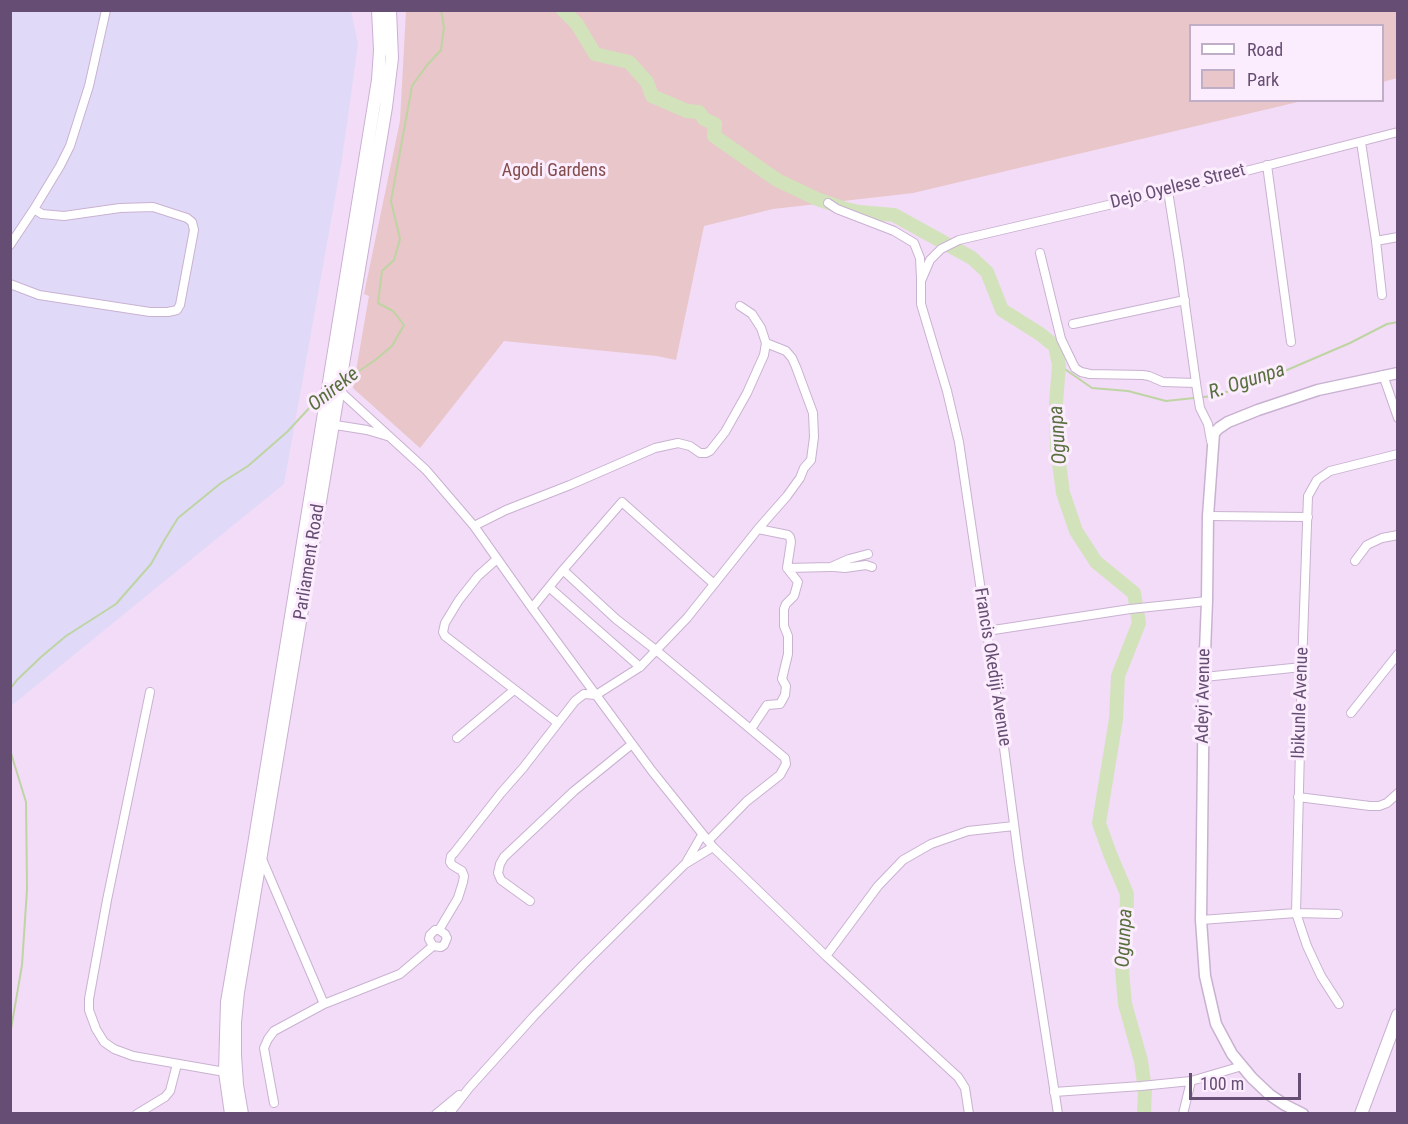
<!DOCTYPE html>
<style>
body{margin:0}
#map{position:relative;width:1408px;height:1124px;overflow:hidden;background:#f9e7fb;font-family:"Roboto Condensed",sans-serif}
canvas{display:block}
.frame{position:absolute;inset:0;border:12px solid #664d73;pointer-events:none}
.legend{position:absolute;left:1189px;top:24px;width:195px;height:78px;box-sizing:border-box;background:#fcedfe;border:2px solid #c0adc6;margin:0;padding:8px 10px;list-style:none;font-size:18px;color:#664d73}
.legend li{display:flex;align-items:center;gap:12px;height:30px}
.legend b{width:30px;border:2px solid #c0adc6}
.scale{position:absolute;left:1189px;top:1073px;width:112px;height:27px;box-sizing:border-box;border:3px solid #664d73;border-top:0;padding-left:8px;font-size:18px;line-height:21px;white-space:nowrap;color:#664d73;-webkit-text-stroke:4px #fcedfe;paint-order:stroke}
</style>
<div id="map">
<canvas width="1408" height="1124"></canvas>
<div class="frame"></div>
<ul class="legend">
<li><b style="height:8px;background:#fff"></b>Road</li>
<li><b style="height:16px;background:#e8c6c9"></b>Park</li>
</ul>
<div class="scale">100 m</div>
</div>
<script>
const context = document.querySelector('canvas').getContext('2d');
context.lineJoin = 'round';
function fillPath(path, color) { context.fillStyle = color; context.fill(path, 'evenodd'); }
const poly = rows => new Path2D(rows.map(r => 'M' + r).join(''));
function strokePath(path, color, width, dash) { context.strokeStyle = color; context.lineWidth = width; context.lineCap = dash ? 'butt' : 'round'; context.setLineDash(dash || []); context.stroke(path); }
function drawText(font, color, halo, rows, align = 'center') {
  context.font = font + ' "Roboto Condensed",sans-serif'; context.lineWidth = 6; context.setLineDash([]); context.textBaseline = 'middle'; context.strokeStyle = halo; context.fillStyle = color; for (const [text, x, y, turn = 0] of rows) {
    context.save(); context.translate(x, y); context.rotate((+turn || 0) * Math.PI / 180); context.textAlign = isNaN(turn) ? turn : align; if (halo) context.strokeText(text, 0, 0); context.fillText(text, 0, 0); context.restore();
  }
}
const residential = poly([
 [11,11,1397,11,1397,1113,11,1113],
 [1190,26,1382,26,1382,100,1190,100]
]);
const medical = poly([
 [11,11,351,11,358,44,342,159,284,484,11,706]
]);
const green = poly([
 [406,11,1397,11,1397,78,1383,82,1382,26,1190,26,1190,100,1302,101,913,193,773,209,704,226,676,360,657,356,504,341,420,448,353,388,369,296,364,294,400,121]
]);
const stream = poly([
 [1059,365,1092,388,1128,391,1166,401,1213,396,1259,382,1350,343,1387,324,1398,322],
 [344,381,374,361,392,346,404,325,393,311,378,303,382,271,394,260,400,239,391,201,412,86,427,65,441,50,444,27,441,10],
 [10,689,17,680,41,657,66,636,116,604,151,564,165,539,178,518,221,483,248,466,287,432,313,404,321,399],
 [10,750,26,802,27,889,22,965,10,1035]
]);
const river = poly([
 [563,10,577,24,595,54,629,62,647,82,652,96,687,111,699,112,704,119,715,124,714,136,777,180,817,199,846,209,859,212,894,215,972,258,987,272,1002,310,1040,334,1055,346,1059,365,1056,403,1057,448,1063,493,1076,531,1096,562,1134,593,1139,623,1118,676,1116,719,1099,823,1110,854,1127,894,1126,930,1122,971,1125,1004,1141,1061,1145,1090,1144,1114]
]);
const minor = poly([
 [1361,142,1376,241,1382,295],
 [1267,165,1291,342],
 [1168,191,1179,261,1197,390,1200,408,1208,424,1211,441],
 [828,203,837,209,894,231,914,243,920,258,921,278],
 [1376,241,1398,237],
 [10,245,34,209,60,166,70,146,89,86,106,10],
 [1040,253,1061,339,1075,368,1081,372,1090,374,1143,375,1149,376,1163,382,1196,383],
 [10,284,39,295,150,312,168,312,177,310,180,305,194,230,192,222,187,218,153,207,120,208,64,216,42,214,34,209],
 [1073,324,1185,300],
 [1383,375,1398,418],
 [338,390,340,389,344,395,426,470,474,526,532,608,652,771,713,847,826,956,958,1077,965,1088,969,1114],
 [329,424,367,430,387,436],
 [1208,516,1308,517],
 [474,526,506,510,570,485,655,448,678,443,690,446,700,453,706,453,710,451,725,432,747,393,764,355,766,343,761,328,752,314,740,306],
 [497,559,478,576,459,600,445,623,443,632,445,636,558,723],
 [1355,561,1367,545,1382,538,1398,535],
 [834,567,845,568,866,565,872,567],
 [787,568,831,567,849,559,868,554],
 [563,570,616,619,657,651,785,758,786,764,780,775,747,801,708,841],
 [550,588,640,667],
 [532,608,563,570,622,502,714,584],
 [987,631,1130,609,1207,601],
 [1204,677,1302,667],
 [150,692,107,900,89,999,89,1010,96,1029,104,1042,114,1049,133,1056,225,1072],
 [1351,713,1398,654],
 [751,729,767,705,780,704,785,695,786,686,782,679,788,654,788,636,784,626,784,609,786,604,794,596,798,582,787,568,791,542,790,537,788,535,758,529],
 [457,738,514,690],
 [1298,797,1370,806,1379,806,1387,803,1398,793],
 [262,859,324,1004],
 [687,861,702,835],
 [530,901,501,880,498,873,500,864,504,857,574,791,632,744],
 [1201,920,1296,913,1338,914],
 [433,946,429,939,430,935,435,930,439,930,458,898,463,882,464,876,462,871,452,865,450,862,451,856,454,853,501,793,523,768,575,701,584,694,596,695,640,667,687,618,758,529,787,496,800,478,804,468,811,460,814,437,813,413,796,367,792,358,786,351,766,343],
 [826,956,878,886,903,860,931,844,968,831,1014,826],
 [1339,1004,1321,976,1307,946,1296,913,1302,667,1308,496,1317,480,1330,471,1398,454],
 [1054,1092,1141,1086,1191,1081,1242,1066],
 [274,1103,264,1048,268,1039,274,1031,324,1004,400,974,433,946,441,947,444,945,447,938,445,934,439,930],
 [137,1114,165,1097,170,1091,177,1064],
 [436,1114,459,1095],
 [449,1114,469,1088,534,1016,583,965,685,864,713,847],
 [1058,1114,1019,862,1003,740,959,442,947,391,921,304,921,281,930,260,941,249,959,240,1168,191,1398,132],
 [1183,1114,1191,1081]
]);
const tertiary = poly([
 [1303,1114,1285,1105,1270,1095,1252,1078,1232,1054,1216,1024,1205,976,1201,920,1204,677,1207,601,1208,516,1214,433,1219,428,1228,422,1258,410,1318,390,1398,373]
]);
const secondary = poly([
 [231,1114,225,1072,227,1002,253,851,378,80,380,50,378,10],
 [242,1114,237,1085,235,1055,235,1022,238,992,386,107,392,58,390,10],
 [1361,1114,1398,1015]
]);
const parkNames = [
 ["Agodi Gardens",554,171]
];
const streetNames = [
 ["Dejo Oyelese Street",1178,187,-14],
 ["Parliament Road",310,562,-81],
 ["Francis Okediji Avenue",992,667,81],
 ["Adeyi Avenue",1204,696,-89],
 ["Ibikunle Avenue",1301,703,-88]
];
const waterNames = [
 ["R. Ogunpa",1247,382,-18],
 ["Onireke",334,390,-38],
 ["Ogunpa",1059,435,-94],
 ["Ogunpa",1125,938,-87]
];
fillPath(residential, '#f3dcf7');
fillPath(medical, '#e0daf8');
fillPath(green, '#e8c6c9');
strokePath(stream, '#bed4a3', 2);
strokePath(river, '#d2e3bc', 14);
strokePath(minor, '#c9b2d1', 10);
strokePath(tertiary, '#c9b2d1', 13);
strokePath(secondary, '#cbb0d4', 14);
strokePath(minor, '#fff', 8);
strokePath(tertiary, '#fff', 10);
strokePath(secondary, '#fff', 12);
drawText('18px', '#834c4b', '#fcedfe', parkNames);
drawText('18px', '#664d73', '#fcedfe', streetNames);
drawText('italic 20px', '#59703e', '#fcedfe', waterNames);
</script>
